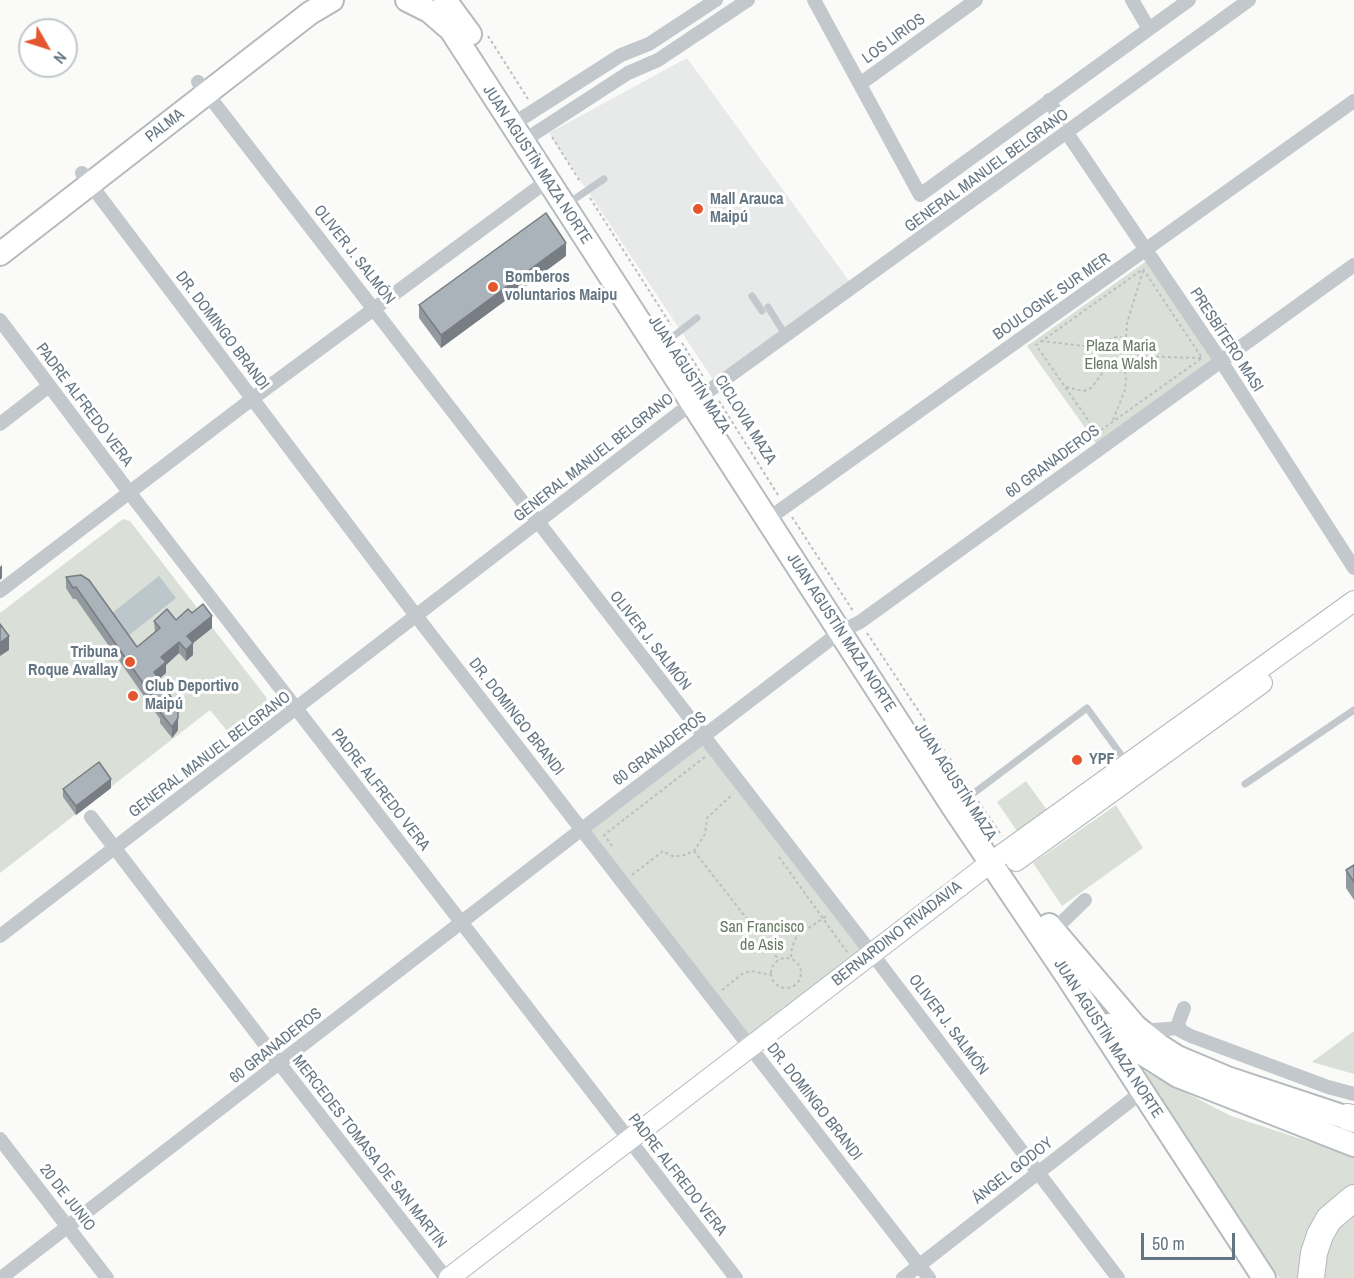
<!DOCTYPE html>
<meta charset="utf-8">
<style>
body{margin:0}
#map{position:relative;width:1354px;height:1278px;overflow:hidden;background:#fafaf8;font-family:"Archivo Narrow",sans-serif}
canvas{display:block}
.north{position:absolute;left:18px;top:18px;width:60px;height:60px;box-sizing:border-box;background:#fff;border:2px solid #c1c8cd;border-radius:50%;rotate:129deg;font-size:16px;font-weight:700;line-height:24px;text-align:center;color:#657683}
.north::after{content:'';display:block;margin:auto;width:21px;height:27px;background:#e4572e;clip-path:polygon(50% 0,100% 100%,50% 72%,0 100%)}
.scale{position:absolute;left:1141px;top:1233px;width:94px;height:27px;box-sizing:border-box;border:3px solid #657683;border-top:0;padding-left:8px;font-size:18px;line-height:21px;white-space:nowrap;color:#657683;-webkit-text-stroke:4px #fff;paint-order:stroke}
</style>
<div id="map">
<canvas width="1354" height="1278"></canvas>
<div class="north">N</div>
<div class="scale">50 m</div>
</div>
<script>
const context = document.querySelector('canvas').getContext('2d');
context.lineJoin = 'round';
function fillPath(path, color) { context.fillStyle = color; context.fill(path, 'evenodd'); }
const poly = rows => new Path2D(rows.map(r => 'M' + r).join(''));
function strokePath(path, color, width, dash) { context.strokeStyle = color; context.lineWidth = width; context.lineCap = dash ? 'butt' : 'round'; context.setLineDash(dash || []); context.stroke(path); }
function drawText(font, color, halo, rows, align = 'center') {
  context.font = font + ' "Archivo Narrow",sans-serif'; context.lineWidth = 6; context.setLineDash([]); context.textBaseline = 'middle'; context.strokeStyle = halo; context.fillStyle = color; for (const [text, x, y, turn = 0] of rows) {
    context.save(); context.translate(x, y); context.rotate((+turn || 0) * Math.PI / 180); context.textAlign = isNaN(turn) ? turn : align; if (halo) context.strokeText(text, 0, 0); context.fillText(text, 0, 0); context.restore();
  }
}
const built = poly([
 [687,58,852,285,716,384,549,133]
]);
const green = poly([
 [1152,257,1221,361,1100,449,1027,346],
 [123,519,130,521,266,697,268,708,266,713,233,738,210,710,0,873,0,613],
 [703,737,872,954,751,1047,582,829],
 [1026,781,1047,810,1017,831,997,802],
 [1116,805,1143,848,1062,906,1033,863],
 [1354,1031,1354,1074,1312,1062],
 [1142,1070,1231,1116,1338,1151,1354,1146,1354,1278,1279,1278]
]);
const water = poly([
 [159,576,176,598,128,636,111,614]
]);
const path = poly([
 [488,36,528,99],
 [552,137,581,183],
 [590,198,671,325],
 [1143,269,1202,358,1097,433,1036,345,1143,269],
 '1104 351a14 14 0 1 1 28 0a14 14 0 1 1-28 0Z',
 [1126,337,1127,323,1143,271],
 [1041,341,1093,347,1104,350],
 [682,343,704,378],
 [1132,356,1201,358],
 [1066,387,1084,391,1091,388,1110,363],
 [719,401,778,495],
 [1113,420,1125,390,1126,378,1124,363],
 [792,517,853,611],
 [867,633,968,786],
 [978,801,1002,836],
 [612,846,604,835,705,757],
 [694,851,779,960],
 [779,857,847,952],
 [632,875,663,851,672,856,682,856,694,851,705,834,707,818,733,794],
 [791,957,792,947,797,936,828,915],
 '771 973a15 15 0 1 1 30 0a15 15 0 1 1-30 0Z',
 [722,990,742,974,751,971,771,975]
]);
const lane = poly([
 [576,198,604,179],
 [752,296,762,311],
 [768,307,786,336],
 [667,341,697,318],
 [1245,784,1354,710],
 [966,799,1087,708,1127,763]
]);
const street = poly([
 [814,0,920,195,1189,0],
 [1132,0,1149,29],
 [198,82,880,964,1118,1278],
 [860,84,976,0],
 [1049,100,1060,119],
 [524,117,621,55,649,44,716,0],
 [1067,133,1221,361,1354,568],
 [534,134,628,73,658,60,748,0],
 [82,173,417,617,929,1278],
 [0,320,129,492,736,1278],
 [0,424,49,386],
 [768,519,1354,101],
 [0,591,252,399,547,181],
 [91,817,280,1064,446,1278],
 [1053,931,1085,900],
 [0,936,692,403,1249,0],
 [1184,1008,1178,1024,1181,1031,1191,1036,1328,1087,1354,1094],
 [1141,1031,1180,1028],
 [0,1139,107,1278],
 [1,1278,582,829,840,632,860,622,1354,265],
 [903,1278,1143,1091]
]);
const secondary = poly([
 [1016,861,1262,683],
 [449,1278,990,863,1354,601]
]);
const primary = poly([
 [407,0,429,11,451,30,953,807,1067,976,1264,1278],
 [445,0,470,34],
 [0,254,310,13,332,0],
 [1049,925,1135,1026,1160,1046,1177,1057,1227,1078,1354,1120],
 [1109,1025,1143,1054,1178,1076,1354,1145]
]);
const highway = poly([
 [1348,1117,1354,1119],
 [1311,1278,1314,1253,1320,1235,1329,1219,1354,1198]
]);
const wall = poly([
 [566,256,441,348,419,318,419,305],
 [66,577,137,647,155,633,154,621,176,620,192,613,212,628,193,643,193,655,186,661,179,653,166,665,166,673,159,679,178,730,172,738,160,723,160,719,76,599,73,599,66,588],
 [111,788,76,815,63,797,63,789],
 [1354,865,1354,900,1346,888,1346,870]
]);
const shadedWall = poly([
 [566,243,566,256,441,348,441,335],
 [2,565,2,578,0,580,0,567],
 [212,616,212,628,187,648,187,636],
 [9,636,9,650,0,656,0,643],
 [179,642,179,653,166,665,166,673,154,683,154,672,161,657],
 [193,643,193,655,186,661,186,650],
 [178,718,178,730,172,738,172,727],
 [111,779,111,788,76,815,76,806]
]);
const building = poly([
 [546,213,566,243,441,335,419,305,546,213],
 [81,575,89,580,137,647,160,628,154,621,167,609,176,620,188,609,192,613,203,604,212,616,187,636,193,643,186,650,179,642,161,657,166,662,154,672,178,707,178,718,172,727,160,712,161,709,76,587,73,588,66,577,81,575],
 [0,624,9,636,0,643,0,624],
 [99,762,111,779,76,806,63,789,99,762],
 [1354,865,1354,882,1346,870,1354,865]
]);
const markers = [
 [698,209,6,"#e4572e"],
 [493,287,6,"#e4572e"],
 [130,662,6,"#e4572e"],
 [133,696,6,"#e4572e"],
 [1077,760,6,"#e4572e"]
];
const streetNames = [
 ["LOS LIRIOS",894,39,-36],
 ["PALMA",165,126,-38],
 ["JUAN AGUSTÍN MAZA NORTE",537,165,57],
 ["GENERAL MANUEL BELGRANO",987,171,-36],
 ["OLIVER J. SALMÓN",354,255,52],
 ["BOULOGNE SUR MER",1052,297,-35],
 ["DR. DOMINGO BRANDI",222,331,53],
 ["PRESBÍTERO MASI",1226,340,57],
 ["JUAN AGUSTÍN MAZA",689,375,57],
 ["PADRE ALFREDO VERA",84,405,53],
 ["CICLOVIA MAZA",745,420,58],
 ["GENERAL MANUEL BELGRANO",594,458,-38],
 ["60 GRANADEROS",1053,462,-36],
 ["JUAN AGUSTÍN MAZA NORTE",841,633,57],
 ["OLIVER J. SALMÓN",650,641,52],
 ["DR. DOMINGO BRANDI",516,717,52],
 ["60 GRANADEROS",660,749,-37],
 ["GENERAL MANUEL BELGRANO",210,755,-37],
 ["JUAN AGUSTÍN MAZA",955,782,57],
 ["PADRE ALFREDO VERA",380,790,52],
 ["BERNARDINO RIVADAVIA",897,934,-38],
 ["OLIVER J. SALMÓN",948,1025,53],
 ["JUAN AGUSTÍN MAZA NORTE",1108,1039,57],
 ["60 GRANADEROS",276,1046,-38],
 ["DR. DOMINGO BRANDI",814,1102,52],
 ["MERCEDES TOMASA DE SAN MARTÍN",369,1152,52],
 ["ÁNGEL GODOY",1013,1171,-38],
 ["PADRE ALFREDO VERA",677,1175,52],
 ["20 DE JUNIO",67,1198,52]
];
const poiNames = [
 ["Mall Arauca",710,200],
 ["Maipú",710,218],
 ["Bomberos",505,278],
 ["voluntarios Maipu",505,296],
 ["Tribuna",118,653,"right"],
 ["Roque Avallay",118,671,"right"],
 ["Club Deportivo",145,687],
 ["Maipú",145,705],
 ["YPF",1089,760]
];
const parkNames = [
 ["Plaza Maria",1121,347],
 ["Elena Walsh",1121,365],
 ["San Francisco",762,928],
 ["de Asis",762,946]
];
fillPath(built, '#e8e9e9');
fillPath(green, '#dadfd7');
fillPath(water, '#bbc7cb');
strokePath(secondary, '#b3babf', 22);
strokePath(primary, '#b5babe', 26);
strokePath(highway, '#b4b9bd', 28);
strokePath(path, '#bbbfc2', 2, [3, 3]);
strokePath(lane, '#c3c8cc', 7);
strokePath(street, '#c3c8cc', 14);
strokePath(secondary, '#fff', 20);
strokePath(primary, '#fff', 22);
strokePath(highway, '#fff', 26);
fillPath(wall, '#929a9f');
fillPath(shadedWall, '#777d82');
fillPath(building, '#aab3b9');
strokePath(building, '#777d82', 1.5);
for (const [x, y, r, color] of markers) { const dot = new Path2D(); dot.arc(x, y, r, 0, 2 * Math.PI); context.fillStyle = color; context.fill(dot); strokePath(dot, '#fff', 2); }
drawText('16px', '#657683', '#fff', streetNames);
drawText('bold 16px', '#657683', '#fff', poiNames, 'left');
drawText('16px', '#687a64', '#fff', parkNames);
</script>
